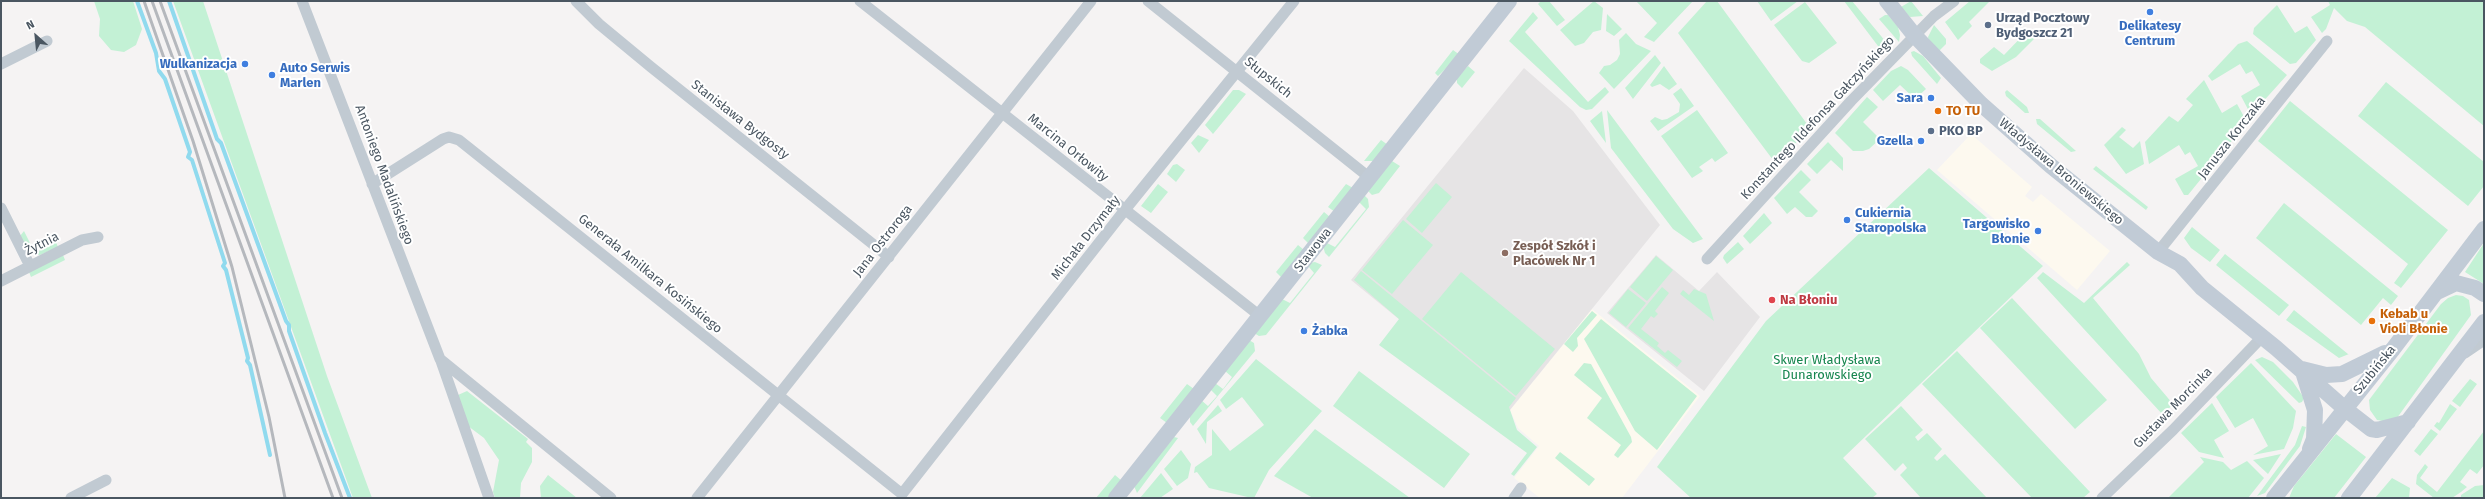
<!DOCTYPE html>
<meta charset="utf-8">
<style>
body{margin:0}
#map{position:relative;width:2485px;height:499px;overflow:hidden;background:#f5f3f3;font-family:"Fira Sans",sans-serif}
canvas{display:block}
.frame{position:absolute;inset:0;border:2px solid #4a5661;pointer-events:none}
.north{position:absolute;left:16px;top:16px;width:40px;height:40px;-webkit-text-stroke:3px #fff;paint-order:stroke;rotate:333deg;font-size:11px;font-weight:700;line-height:16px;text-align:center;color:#4a5661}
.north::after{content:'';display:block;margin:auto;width:14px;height:18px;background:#4a5661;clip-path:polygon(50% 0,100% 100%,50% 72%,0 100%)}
</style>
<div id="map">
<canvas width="2485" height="499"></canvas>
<div class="frame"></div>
<div class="north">N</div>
</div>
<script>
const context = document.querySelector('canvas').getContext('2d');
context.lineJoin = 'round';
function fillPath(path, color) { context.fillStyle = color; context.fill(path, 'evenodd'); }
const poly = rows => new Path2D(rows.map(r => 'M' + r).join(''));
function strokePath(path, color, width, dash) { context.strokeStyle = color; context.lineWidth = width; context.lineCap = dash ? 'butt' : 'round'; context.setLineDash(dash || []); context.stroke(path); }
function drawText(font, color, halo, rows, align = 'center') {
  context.font = font + ' "Fira Sans",sans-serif'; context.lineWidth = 4; context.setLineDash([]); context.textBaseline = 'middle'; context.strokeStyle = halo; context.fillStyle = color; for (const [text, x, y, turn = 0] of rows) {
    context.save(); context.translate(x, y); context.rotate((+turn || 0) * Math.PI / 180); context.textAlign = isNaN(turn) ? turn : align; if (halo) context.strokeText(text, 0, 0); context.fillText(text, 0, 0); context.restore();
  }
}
const commercial = poly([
 [1971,134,2032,187,2025,196,2033,202,2041,194,2110,251,2077,290,1937,170],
 [1592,309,1700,396,1622,498,1540,498,1514,478,1539,446,1518,428,1510,410]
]);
const education = poly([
 [1524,68,1573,111,1660,225,1510,410,1351,280],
 [1656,255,1699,291,1717,272,1760,317,1704,391,1607,313]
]);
const green = poly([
 [94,1,133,1,142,29,136,45,124,52,111,50,99,36,100,19],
 [173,1,203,1,327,376,372,498,353,498],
 [1541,1,1549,1,1565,20,1557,26,1538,4],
 [1594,1,1603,8,1601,30,1593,32,1584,43,1575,46,1560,30],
 [1636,1,1693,1,1654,42,1644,37,1657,23],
 [1707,1,1717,1,1810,128,1776,164,1678,33],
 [1757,1,1798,1,1771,21],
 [1844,1,1852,1,1886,42,1881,50],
 [1911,1,1923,16,1910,17,1901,7],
 [1970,1,1990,1,1969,22,1972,26,1958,40,1945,22],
 [2328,1,2484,1,2484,126,2365,27,2347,21,2334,8,2326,29,2322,33,2311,17,2330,5],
 [1805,2,1837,43,1809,63,1802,61,1774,25],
 [2277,5,2295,33,2307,26,2316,40,2296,63,2290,64,2253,34,2254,28],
 [1533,12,1538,18,1525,32,1588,102,1605,87,1609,92,1592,109,1586,110,1580,107,1509,41],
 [1607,14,1622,29,1614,36,1606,31],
 [1885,15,1888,15,1898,27,1900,35,1899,42,1879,19],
 [1934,25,1946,39,1946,44,1938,52,1929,43,1928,37],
 [2029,29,2037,36,2016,57,1992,71,1980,63,1980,59,1994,47,2004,55],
 [1626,33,1636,44,1651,51,1614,89,1599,73,1604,66,1610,65,1617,60,1620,54,1619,40],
 [2247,41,2287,75,2251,115,2241,96,2260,85,2252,71,2246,74,2240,64,2212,81,2208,76,2238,44],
 [1453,50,1460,55,1438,76,1435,73],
 [1914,51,1923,56,1941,78,1937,84,1912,56,1911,52],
 [1655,55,1661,63,1633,99,1625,88],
 [1468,66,1475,72,1462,88,1457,83,1457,78],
 [1664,66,1677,84,1669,90,1660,84,1652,87,1650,85],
 [1901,66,1908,70,1926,89,1915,99,1900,85,1883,101,1873,90,1891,71],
 [2204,80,2222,113,2237,104,2247,122,2188,195,2184,195,2175,179,2198,166,2190,152,2185,155,2179,145,2149,164,2145,142,2169,116,2178,122,2193,105,2186,99],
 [2386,82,2484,162,2484,186,2468,206,2358,116],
 [1681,88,1694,106,1658,131,1650,121,1655,117,1662,120,1667,119,1679,112,1680,104,1673,94],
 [1233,90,1239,90,1246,94,1213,134,1205,125],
 [2007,90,2027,107,2029,113,2025,113,2006,96,2005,92],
 [1867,97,1878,107,1863,122,1880,139,1869,149,1863,151,1853,151,1835,133],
 [2290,101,2448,230,2401,288,2394,283,2408,264,2258,141],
 [1607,110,1703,239,1693,243,1673,229,1611,148],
 [1697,110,1728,153,1715,162,1712,158,1699,167,1703,171,1692,178,1661,136],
 [1602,111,1606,143,1590,121],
 [2036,119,2040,119,2076,151,2071,152,2037,124],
 [2122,127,2126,130,2119,137,2133,148,2140,141,2144,164,2126,174,2104,145],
 [1198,135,1209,140,1199,153,1191,143],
 [1381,140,1388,145,1375,161,1364,161],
 [1828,142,1843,158,1843,171,1831,160,1817,174,1807,164],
 [1392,161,1400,166,1379,193,1372,195,1368,191],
 [1177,164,1185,170,1176,182,1167,174,1173,165],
 [2096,166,2148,207,2146,210,2093,169],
 [1929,168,2043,266,1843,458,1877,494,1872,498,1691,498,1657,467,1766,321],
 [1801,170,1811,180,1799,192,1818,211,1812,217,1806,217,1795,207,1787,214,1774,198],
 [1436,183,1452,197,1422,233,1406,219],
 [1158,184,1168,192,1151,213,1141,206],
 [1346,184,1353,188,1335,212,1328,207],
 [1364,195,1368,199,1369,207,1329,257,1325,253,1323,246,1327,243,1335,247,1366,209,1359,202],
 [2284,203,2398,296,2391,305,2383,298,2361,325,2256,238],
 [1324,212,1330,217,1309,244,1303,238],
 [1764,213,1772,223,1750,244,1743,236],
 [1403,220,1433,245,1392,294,1362,270],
 [2192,227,2220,250,2210,262,2191,248,2184,238],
 [24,231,35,253,56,242,58,247,40,255,30,254,20,236],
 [1738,242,1744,249,1727,264,1723,258,1724,255],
 [2484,243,2484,284,2465,272],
 [1298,245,1304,250,1282,278,1276,272],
 [2225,254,2289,305,2279,316,2216,265],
 [63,255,65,260,31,277,29,272],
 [1656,256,1673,270,1647,301,1630,287],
 [1315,262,1322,265,1266,335,1259,336,1254,333,1282,299,1290,303,1314,273,1309,267,1310,263],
 [2127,262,2130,265,2093,298,2139,354,2151,378,2173,404,2163,415,2037,278,2043,272,2084,303],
 [1361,271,1516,398,1509,407,1517,430,1537,447,1514,476,1511,474,1527,453,1379,345,1399,319,1354,280],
 [1461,272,1555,349,1516,396,1422,319],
 [1662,287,1669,293,1655,311,1658,314,1654,318,1651,316,1641,329,1659,343,1657,346,1665,353,1668,350,1682,361,1677,367,1628,328],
 [1628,289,1646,303,1626,327,1609,313],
 [1694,289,1706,294,1714,321,1680,294,1683,290,1689,295],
 [2456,295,2463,296,2469,300,2471,315,2397,418,2389,422,2377,420,2370,410,2369,400,2441,304,2448,298],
 [2012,298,2107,400,2075,429,1980,328],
 [2294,310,2348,354,2349,354,2339,358,2286,320],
 [1592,311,1597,315,1577,338,1578,346,1573,352,1564,344],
 [1601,319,1697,396,1657,450,1635,431,1584,339],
 [1249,340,1254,343,1255,351,1193,426,1190,422,1190,414,1201,400,1208,406,1217,396,1210,389,1215,383,1223,389,1232,377,1225,371],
 [1957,351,2090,492,2083,498,2032,498,1922,384],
 [2262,357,2273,362,2293,382,2304,398,2302,402,2299,403,2255,360],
 [1256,359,1322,411,1269,470,1254,498,1252,498,1209,488,1197,472,1194,473,1195,467,1212,455,1212,429,1230,451,1264,425,1242,397,1226,409,1220,400],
 [1584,363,1591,364,1631,437,1632,442,1618,458,1614,455,1621,445,1587,418,1602,398,1574,375],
 [2251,363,2296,411,2293,428,2284,449,2253,455,2268,446,2253,418,2235,428,2216,397],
 [1359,371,1470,454,1444,488,1333,406],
 [2470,379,2477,384,2460,407,2452,401],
 [1187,384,1194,389,1167,423,1160,418],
 [467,391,528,439,526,442,532,448,532,462,521,483,520,498,495,498,493,492,499,460,484,438,468,426,458,395],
 [2212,403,2229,431,2214,440,2224,458,2199,452,2181,433],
 [2450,404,2457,409,2440,431,2434,426,2437,422,2439,423],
 [1218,405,1222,411,1207,422,1206,444,1197,429],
 [1901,406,1923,430,1915,437,1918,441,1927,433,1942,449,1934,458,1937,461,1945,454,1987,498,1921,498,1900,475,1907,468,1903,463,1895,471,1865,439],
 [2302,426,2306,427,2300,446,2265,493,2257,496,2295,445],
 [1315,429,1410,498,1313,498,1274,476],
 [2431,429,2438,434,2420,456,2414,451],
 [2484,431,2484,465,2477,474,2470,469,2460,482,2467,487,2461,492,2452,498,2434,498,2416,484,2417,475,2425,464,2428,467,2420,478,2437,492],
 [2336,434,2366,457,2334,498,2289,498,2294,486],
 [1174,437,1178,438,1137,493,1134,486],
 [1181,450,1191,464,1188,478,1177,486,1164,469],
 [1560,452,1595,479,1589,486,1555,458],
 [2281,454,2268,474,2253,460],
 [2200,457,2223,462,2231,470,2247,461,2264,478,2248,498,2168,498,2204,462],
 [1161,473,1173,489,1160,498,1140,498],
 [548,475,577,498,541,498,540,486],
 [1115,475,1122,481,1108,498,1096,498],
 [2392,478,2410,488,2409,498,2375,498],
 [2484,485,2484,498,2461,498,2461,495,2475,486]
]);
const stream = poly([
 [137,1,156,53,159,71,165,79,190,152,188,157,192,160,225,263,223,266,226,270,248,358,247,361,250,365,270,455],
 [169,1,217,139,221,143,286,321,289,325,289,331,325,433,350,498]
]);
const street = poly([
 [302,1,440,359,611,498],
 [576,1,599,24,651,67,889,257],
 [860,1,1260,316],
 [1148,1,1370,178],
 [1,64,47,41],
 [372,184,443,139,449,137,459,140,902,494,1124,211,1294,1],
 [1,208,30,266],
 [2158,252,2327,41],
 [1707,259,1851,101,1934,16,1954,1],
 [1,281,82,240,98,237],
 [2465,353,2484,340],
 [441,361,489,498],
 [71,498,106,480],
 [697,498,1091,1],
 [1514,498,1521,488],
 [2102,498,2173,430,2263,336]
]);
const secondary = poly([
 [1887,1,1915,36,1981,104,2051,166,2158,252,2180,264,2202,288,2276,348,2344,408,2371,429,2377,430,2408,422],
 [2437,292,2456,283,2475,288,2484,294],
 [2302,369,2326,375,2342,374,2385,353],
 [2304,375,2315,410,2314,439,2310,449],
 [1116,498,1509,1],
 [2274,498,2393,349,2484,229],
 [2349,498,2484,322]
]);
const rail = poly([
 [144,1,193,141,232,267,269,417,285,498],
 [152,1,333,498],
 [160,1,342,498]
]);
const markers = [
 [2150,12,4,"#3f7fe0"],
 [1988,25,4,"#5c6f8a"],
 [245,64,4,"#3f7fe0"],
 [272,75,4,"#3f7fe0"],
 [1931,98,4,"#3f7fe0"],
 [1938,111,4,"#e8710a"],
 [1931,131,4,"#5c6f8a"],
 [1921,141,4,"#3f7fe0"],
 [1847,220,4,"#3f7fe0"],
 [2038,231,4,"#3f7fe0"],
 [1505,253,4,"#8d6e63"],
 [1772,300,4,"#e0444e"],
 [2372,321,4,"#e8710a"],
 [1304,331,4,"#3f7fe0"]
];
const serviceNames = [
 ["Urząd Pocztowy",1996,18],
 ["Bydgoszcz 21",1996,33],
 ["PKO BP",1939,131]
];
const shopNames = [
 ["Delikatesy",2150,26,"center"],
 ["Centrum",2150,41,"center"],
 ["Wulkanizacja",237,64],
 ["Auto Serwis",280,68,"left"],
 ["Marlen",280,83,"left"],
 ["Sara",1923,98],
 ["Gzella",1913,141],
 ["Cukiernia",1855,213,"left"],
 ["Staropolska",1855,228,"left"],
 ["Targowisko",2030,224],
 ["Błonie",2030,239],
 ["Żabka",1312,331,"left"]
];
const streetNames = [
 ["Słupskich",1268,78,39],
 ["Konstantego Ildefonsa Gałczyńskiego",1818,118,-47],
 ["Stanisława Bydgosty",740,120,38],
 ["Janusza Korczaka",2232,138,-52],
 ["Marcina Orłowity",1068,148,39],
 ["Władysława Broniewskiego",2061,172,40],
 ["Antoniego Madalińskiego",384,175,70],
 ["Michała Drzymały",1086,238,-52],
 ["Jana Ostroroga",883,241,-52],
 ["Żytnia",42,244,-27],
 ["Stawowa",1313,250,-52],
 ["Generała Amilkara Kosińskiego",650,274,39],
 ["Szubińska",2375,370,-51],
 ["Gustawa Morcinka",2173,408,-46]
];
const foodNames = [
 ["TO TU",1946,111],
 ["Kebab u",2380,314],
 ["Violi Błonie",2380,329]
];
const educationNames = [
 ["Zespół Szkół i",1513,246],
 ["Placówek Nr 1",1513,261]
];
const healthNames = [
 ["Na Błoniu",1780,300]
];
const parkNames = [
 ["Skwer Władysława",1827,360],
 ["Dunarowskiego",1827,375]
];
fillPath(commercial, '#fdf9ef');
fillPath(education, '#e6e4e5');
fillPath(green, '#c3f1d5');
strokePath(stream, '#90daee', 4);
strokePath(street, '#c1cad2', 11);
strokePath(secondary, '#c1cbd6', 16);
strokePath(rail, '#b5b8bd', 3);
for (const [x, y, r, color] of markers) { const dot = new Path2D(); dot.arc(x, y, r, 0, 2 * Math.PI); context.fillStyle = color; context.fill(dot); strokePath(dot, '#fff', 1.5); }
drawText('bold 13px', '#4e5e75', '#fff', serviceNames, 'left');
drawText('bold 13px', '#366cbe', '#fff', shopNames, 'right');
drawText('13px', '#4a5661', '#fff', streetNames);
drawText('bold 13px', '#c56008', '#fff', foodNames, 'left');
drawText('bold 13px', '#785e54', '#fff', educationNames, 'left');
drawText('bold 13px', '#be3a42', '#fff', healthNames, 'left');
drawText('13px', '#17864f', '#fff', parkNames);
</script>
